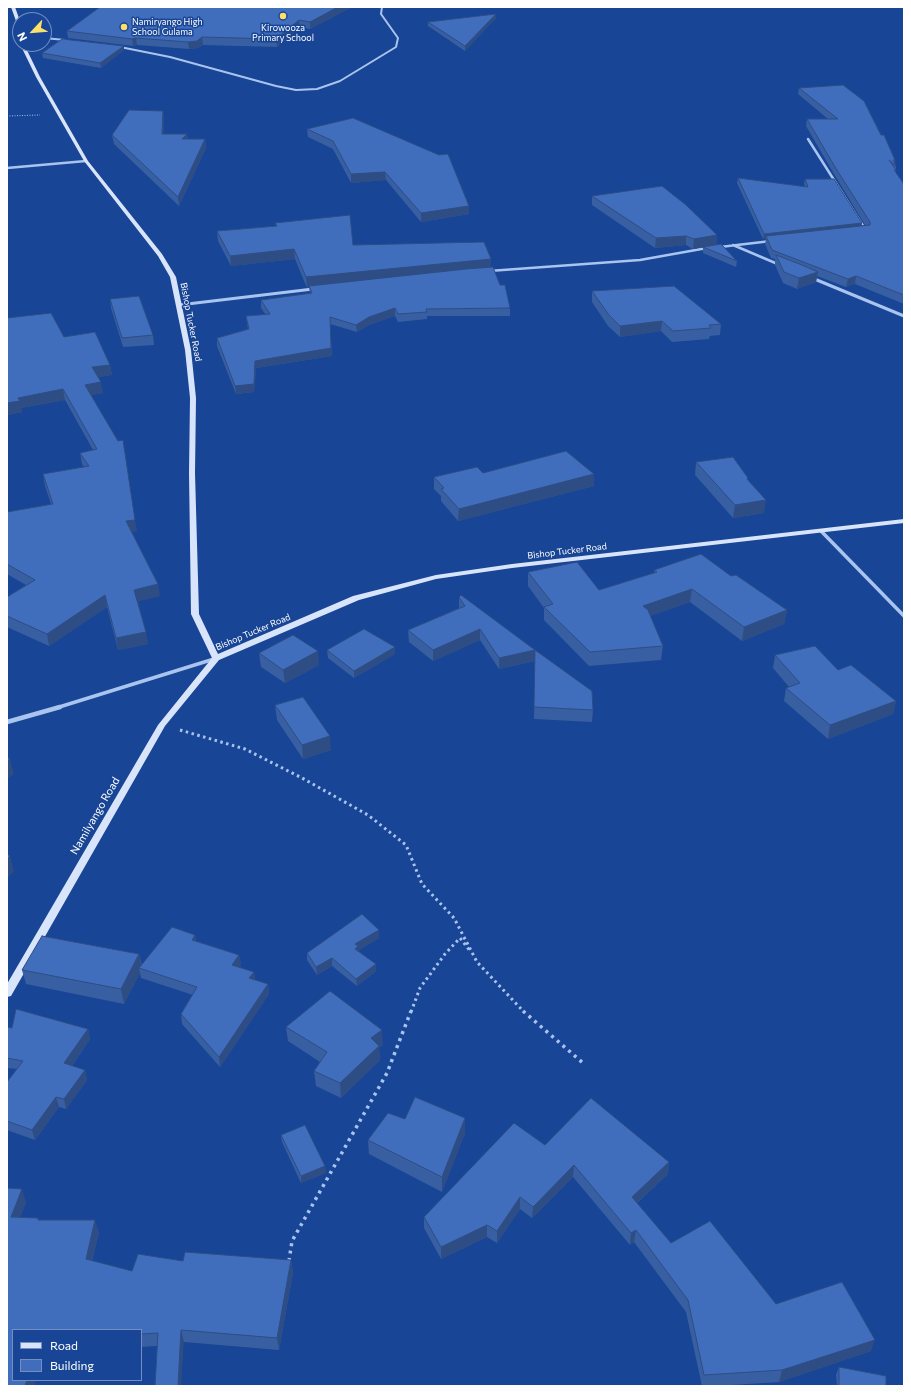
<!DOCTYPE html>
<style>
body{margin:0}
#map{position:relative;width:911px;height:1393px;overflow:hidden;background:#184595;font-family:Commissioner,sans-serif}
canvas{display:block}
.frame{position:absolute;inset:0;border:8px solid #fff;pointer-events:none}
.legend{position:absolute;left:12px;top:1329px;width:130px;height:52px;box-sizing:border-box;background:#184595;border:1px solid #748fbf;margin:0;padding:5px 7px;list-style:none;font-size:12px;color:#fff}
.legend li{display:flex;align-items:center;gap:8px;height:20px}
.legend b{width:20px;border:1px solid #748fbf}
.north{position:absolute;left:12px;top:12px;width:40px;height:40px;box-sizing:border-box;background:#184595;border:1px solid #748fbf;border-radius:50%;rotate:244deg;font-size:11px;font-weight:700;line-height:16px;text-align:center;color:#fff}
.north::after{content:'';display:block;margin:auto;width:14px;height:18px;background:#ffe069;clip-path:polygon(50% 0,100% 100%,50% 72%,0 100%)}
</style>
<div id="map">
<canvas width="911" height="1393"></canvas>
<div class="frame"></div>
<ul class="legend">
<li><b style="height:5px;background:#d8e4fb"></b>Road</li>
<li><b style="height:11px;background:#416ebc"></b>Building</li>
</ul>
<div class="north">N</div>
</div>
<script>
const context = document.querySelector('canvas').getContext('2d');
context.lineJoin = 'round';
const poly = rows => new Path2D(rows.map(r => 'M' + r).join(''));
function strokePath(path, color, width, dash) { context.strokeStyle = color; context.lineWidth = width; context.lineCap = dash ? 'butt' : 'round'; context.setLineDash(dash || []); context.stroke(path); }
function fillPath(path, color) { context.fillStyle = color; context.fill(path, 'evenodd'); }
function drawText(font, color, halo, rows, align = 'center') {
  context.font = font + ' Commissioner,sans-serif'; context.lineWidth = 3; context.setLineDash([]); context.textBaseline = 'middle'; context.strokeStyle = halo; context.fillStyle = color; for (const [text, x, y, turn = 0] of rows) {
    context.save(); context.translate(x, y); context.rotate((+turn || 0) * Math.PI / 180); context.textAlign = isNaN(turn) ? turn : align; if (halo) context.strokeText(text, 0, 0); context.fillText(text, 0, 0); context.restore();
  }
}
const pathFar2 = poly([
 [7,116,40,115]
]);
const pathFar1 = poly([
 [180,730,245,749,302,778,368,815,406,845,422,884,454,918,477,962,524,1012],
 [411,1012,420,988,445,954,460,938,470,951]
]);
const path = poly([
 [523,1011,583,1063],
 [289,1261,292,1241,387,1073,411,1011]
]);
const minorFar4 = poly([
 [44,38,65,40],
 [120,47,170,57,276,86,296,90,317,89,340,81,396,47,398,38,381,14,382,7]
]);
const minorFar3 = poly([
 [808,139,865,229],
 [7,168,86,161],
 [733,245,780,265],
 [720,247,771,241],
 [489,271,640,260,707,248]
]);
const minorFar2 = poly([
 [812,278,904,316],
 [179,305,313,289]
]);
const minorFar1 = poly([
 [821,531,904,616],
 [56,708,214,659]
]);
const minor = poly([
 [7,722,60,707]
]);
const secondary = poly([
 [11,7,15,7,20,21,20,37,18,36,16,21,11,7],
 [20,44,24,44,40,77,88,161,162,254,176,277,191,350,196,398,195,473,199,614,218,654,353,596,436,575,512,564,904,519,904,523,512,568,436,579,359,600,219,660,165,726,11,996,7,997,7,984,158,725,212,658,191,614,189,473,190,398,185,350,170,277,158,256,84,161,36,77,20,44]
]);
const wall = poly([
 [352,7,310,29,300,27,277,47,203,45,198,48,189,49,137,45,133,46,68,38,67,31],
 [496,14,496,18,465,51,428,26,428,22],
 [124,46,124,50,101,68,43,58,42,53],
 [799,88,881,135,895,160,895,163,896,166,896,173,904,184,904,304,855,284,846,287,817,276,816,282,797,289,783,283,775,265,775,259,771,258,765,244,766,239,763,239,737,183,738,178,805,187,804,184,805,179,862,225,865,225,834,174,806,126,807,119,828,119,798,94],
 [353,118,469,214,421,222,386,180,351,183,333,149,308,137,307,129],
 [164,119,164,134,187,134,188,139,205,139,206,148,179,206,114,144,112,135],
 [592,196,717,235,716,245,693,249,686,245,655,248,592,205],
 [275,223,353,245,491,259,490,267,500,285,510,308,510,316,427,316,427,319,398,322,395,316,369,325,357,332,330,324,332,356,256,368,254,392,236,394,217,346,217,338,248,329,246,316,266,315,261,308,261,300,310,293,309,287,307,288,295,259,231,266,218,241,217,231,276,226],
 [703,247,737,261,736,267,703,253],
 [592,291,721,324,720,335,710,336,709,339,672,342,661,331,620,337,608,326,592,302],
 [110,299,153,335,154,345,123,347,111,308],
 [7,318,64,337,110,365,112,375,98,377,103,393,91,395,137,531,132,532,160,596,138,601,148,644,118,650,107,607,49,646,7,627,7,597,26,585,7,574,7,512,51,504,45,486,43,474,84,467,82,464,80,453,93,450,65,400,21,408,22,412,7,415],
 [696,462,748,480,764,513,733,518,695,475],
 [483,473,594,486,458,521,441,501,441,496,434,489,434,477],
 [654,570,731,576,787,610,784,624,742,641,690,602,650,616,663,646,661,660,589,666,544,620,544,608,528,586,528,572,599,590,654,573],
 [459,597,535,650,535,661,499,669,480,640,433,661,409,642,408,630,459,608],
 [327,650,395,654,354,678,328,658],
 [259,653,319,665,285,683,261,667],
 [775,655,838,670,896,701,893,714,828,739,784,701,786,688,789,687,773,668],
 [535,661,593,710,592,722,534,719],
 [275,705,331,750,303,759,277,720],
 [195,935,196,941,239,955,241,965,239,967,254,972,255,980,268,984,269,994,220,1067,182,1024,181,1014,193,995,141,978,140,973,124,1004,26,984,22,970,139,954,142,965],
 [379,938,359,950,359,951,376,971,357,986,332,966,317,975,307,960,307,953],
 [7,1027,12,1028,88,1029,90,1039,72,1066,85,1070,87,1080,66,1109,59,1107,35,1140,7,1130,7,1082,17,1069,7,1068],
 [286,1027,383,1045,379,1048,380,1060,341,1098,316,1086,314,1071,320,1062,288,1041],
 [465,1118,465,1133,442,1192,369,1154,368,1140,405,1119],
 [281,1135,325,1166,326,1173,301,1183,282,1142],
 [545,1145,669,1162,668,1174,637,1203,671,1243,776,1304,871,1351,779,1382,716,1386,702,1386,686,1312,634,1242,630,1245,573,1177,532,1218,520,1209,497,1243,487,1237,441,1259,424,1228,424,1217],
 [7,1188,26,1202,20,1218,38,1218,39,1220,99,1232,92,1261,132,1271,183,1261,291,1260,293,1273,279,1350,184,1342,157,1346,141,1347,141,1330,13,1330,7,1386],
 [839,1367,886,1386,837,1386,836,1375]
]);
const shadedWall = poly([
 [338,7,352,7,310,29,310,22],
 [496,14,496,18,465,51,465,46],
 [299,20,300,27,277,47,276,39],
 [202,37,203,45,198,48,189,49,188,42],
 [136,38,137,45,133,46,132,39],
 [124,46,124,50,101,68,100,63],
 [163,111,164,119,164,143,162,134],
 [187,134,188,142,182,139],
 [205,139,206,148,179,206,178,197],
 [385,172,386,180,351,183,351,174],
 [469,206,469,214,421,222,421,213],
 [862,223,861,229,766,236,766,239,763,239,764,234],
 [717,235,716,245,693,249,694,239],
 [686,236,686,245,655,248,656,238],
 [294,249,295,259,231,266,230,256],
 [491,259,490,269,309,286,309,287,307,288,306,277],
 [818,272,816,282,797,289,799,278],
 [856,276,855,284,846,287,848,279],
 [395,308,395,316,369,325,357,332,356,325,369,317],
 [662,321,661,331,620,337,620,326],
 [331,348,332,356,256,368,254,392,236,394,235,386,255,361],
 [110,365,112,375,94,378,92,367],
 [101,382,103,393,87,396,85,385],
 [63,389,65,400,21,408,22,412,7,415,7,403,18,398],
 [594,474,594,486,458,521,459,509],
 [766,500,764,513,733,518,735,505],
 [135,520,137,531,128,533,126,521],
 [158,584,160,596,136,602,134,590],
 [692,589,690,602,642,619,643,606],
 [105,595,107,607,49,646,47,634],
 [787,610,784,624,742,641,744,627],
 [480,629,480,640,433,661,433,650],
 [146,632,148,644,118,650,116,638],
 [395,647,395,654,354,678,354,671],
 [535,650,535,661,499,669,499,658],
 [318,651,319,665,285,683,283,670],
 [896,701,893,714,828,739,830,725],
 [330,736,331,750,303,759,302,745],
 [10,759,14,774,7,779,7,761],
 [10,856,14,871,7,878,7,859],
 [379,930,379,938,359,950,359,954,356,956,355,944],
 [195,935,197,945,192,940],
 [139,954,142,969,139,968,140,973,124,1004,121,989],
 [239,955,241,965,234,975,232,965],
 [332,958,332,966,317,975,316,967],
 [376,964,376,971,357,986,356,979],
 [254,972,255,982,249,978],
 [268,984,269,994,220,1067,219,1057],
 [88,1029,90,1039,67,1073,64,1063],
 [382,1030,383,1045,379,1048,380,1060,341,1098,340,1083,371,1038],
 [85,1070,87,1080,66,1109,64,1099],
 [56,1097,59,1107,35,1140,32,1130],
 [465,1118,465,1133,442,1192,442,1177],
 [669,1162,668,1174,630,1209,632,1197],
 [574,1165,573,1177,532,1218,533,1207],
 [325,1166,326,1173,301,1183,301,1176],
 [22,1189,26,1202,16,1230,11,1217],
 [520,1197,520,1209,497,1243,497,1231],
 [95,1220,99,1232,89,1272,86,1259],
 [487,1225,487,1237,441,1259,441,1247],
 [636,1230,634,1242,630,1245,631,1233],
 [291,1260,293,1273,279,1350,277,1338],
 [181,1330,184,1342,181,1386,178,1386],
 [875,1340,871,1351,779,1382,782,1370],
 [27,1380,36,1380,34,1386,25,1386]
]);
const building = poly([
 [100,7,338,7,310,22,299,20,276,39,202,37,197,41,188,42,136,38,132,39,67,31,100,7],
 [496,14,465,46,428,22,496,14],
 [62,39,124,46,100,63,42,53,62,39],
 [843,85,864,101,881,135,884,135,895,160,893,160,896,166,889,160,896,170,894,170,904,184,904,295,856,276,848,279,772,250,766,236,870,225,870,222,835,167,807,119,838,119,799,88,843,85],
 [129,110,163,111,162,134,187,134,182,139,205,139,178,197,112,135,129,110],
 [353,118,439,155,448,154,469,206,421,213,385,172,351,174,333,141,307,129,353,118],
 [738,178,808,187,805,179,834,179,862,223,764,234,738,178],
 [662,186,686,205,717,235,694,239,686,236,656,238,592,196,662,186],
 [350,215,353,245,484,242,491,259,306,277,294,249,230,256,217,231,277,226,275,223,350,215],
 [721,244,737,261,703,247,721,244],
 [776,255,802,265,818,272,799,278,784,272,776,255],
 [493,267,500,285,505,285,510,308,426,309,427,312,398,314,395,308,369,317,356,325,330,317,331,348,255,361,254,384,235,386,217,338,249,329,246,316,270,314,261,300,312,293,309,286,466,269,493,267],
 [674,286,721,324,709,325,711,328,673,331,662,321,620,326,609,315,592,291,674,286],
 [139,296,153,335,122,338,110,299,139,296],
 [51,313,64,337,95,332,110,365,92,367,101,382,85,385,118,441,123,440,135,520,126,521,158,584,134,590,146,632,116,638,105,595,47,634,7,616,7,597,35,580,7,564,7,512,53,504,43,474,89,466,80,453,97,449,63,389,18,398,20,401,7,403,7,318,51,313],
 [566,451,594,474,459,509,441,489,444,488,434,477,477,467,483,473,566,451],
 [733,457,748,478,747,479,766,500,735,505,696,462,733,457],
 [701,554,731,576,736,575,787,610,744,627,692,589,643,606,648,610,663,646,590,652,544,607,553,604,528,572,577,562,599,590,657,572,654,570,701,554],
 [461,595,535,650,499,658,480,629,433,650,408,630,465,606,459,597,461,595],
 [364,629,395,647,354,671,327,650,364,629],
 [293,635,318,651,283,670,259,653,293,635],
 [815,646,838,670,851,665,896,701,830,725,786,688,800,683,775,655,815,646],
 [535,650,592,691,593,710,534,707,535,650],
 [303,697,330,736,302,745,275,705,303,697],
 [7,757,10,759,7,761,7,757],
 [7,854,10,856,7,859,7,854],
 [362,914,379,930,355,944,358,946,355,949,376,964,356,979,332,958,316,967,307,953,362,914],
 [172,927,195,935,192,940,239,955,232,965,254,972,249,978,268,984,219,1057,181,1014,197,987,139,968,172,927],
 [42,936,139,954,121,989,22,970,42,936],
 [330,991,382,1030,371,1038,379,1046,340,1083,314,1071,327,1052,286,1027,330,991],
 [16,1009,88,1029,64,1063,85,1070,64,1099,56,1097,32,1130,7,1121,7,1082,23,1061,7,1058,7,1027,12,1028,16,1009],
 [415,1097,465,1118,442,1177,368,1140,388,1113,405,1119,415,1097],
 [591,1098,669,1162,632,1197,671,1243,710,1221,776,1304,842,1282,875,1340,782,1370,704,1375,688,1300,636,1230,631,1233,574,1165,533,1207,520,1197,497,1231,487,1225,441,1247,424,1217,514,1123,545,1145,591,1098],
 [305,1125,325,1166,301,1176,281,1135,305,1125],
 [7,1188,22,1189,11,1217,38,1218,38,1220,95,1220,86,1259,132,1271,138,1254,183,1261,185,1252,291,1260,277,1338,181,1330,178,1386,155,1386,158,1333,141,1334,141,1330,13,1330,13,1380,27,1380,25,1386,7,1386,7,1261,8,1258,7,1258,7,1188],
 [839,1367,886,1376,886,1386,839,1386,839,1367]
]);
const markers = [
 [283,16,4,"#ffe069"],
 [124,27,4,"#ffe069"]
];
const farPoinames = [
 ["Namiryango High",132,22],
 ["School Gulama",132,32],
 ["Kirowooza",283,28,"center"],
 ["Primary School",283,38,"center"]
];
const farStreetnames = [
 ["Bishop Tucker Road",191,322,79],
 ["Bishop Tucker Road",567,551,-7],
 ["Bishop Tucker Road",253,632,-23]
];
const streetNames = [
 ["Namilyango Road",95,816,-60]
];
strokePath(pathFar2, '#aac4f0', 1, [1, 1.5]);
strokePath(pathFar1, '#aac4f0', 3, [2.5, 3.5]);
strokePath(path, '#aac4f0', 3.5, [3, 4.5]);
strokePath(minorFar4, '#aac4f0', 2);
strokePath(minorFar3, '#aac4f0', 2.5);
strokePath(minorFar2, '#aac4f0', 3);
strokePath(minorFar1, '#aac4f0', 3.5);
strokePath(minor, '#aac4f0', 4.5);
fillPath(secondary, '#d8e4fb');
fillPath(wall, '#385fa2');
fillPath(shadedWall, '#2e4d84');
fillPath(building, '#416ebc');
strokePath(building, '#2e4d84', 1);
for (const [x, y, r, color] of markers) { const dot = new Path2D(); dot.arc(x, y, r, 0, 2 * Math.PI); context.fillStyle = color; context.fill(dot); strokePath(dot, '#184595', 1.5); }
drawText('9px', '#fff', '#184595', farPoinames, 'left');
drawText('9px', '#fff', '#184595', farStreetnames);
drawText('11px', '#fff', '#184595', streetNames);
</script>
